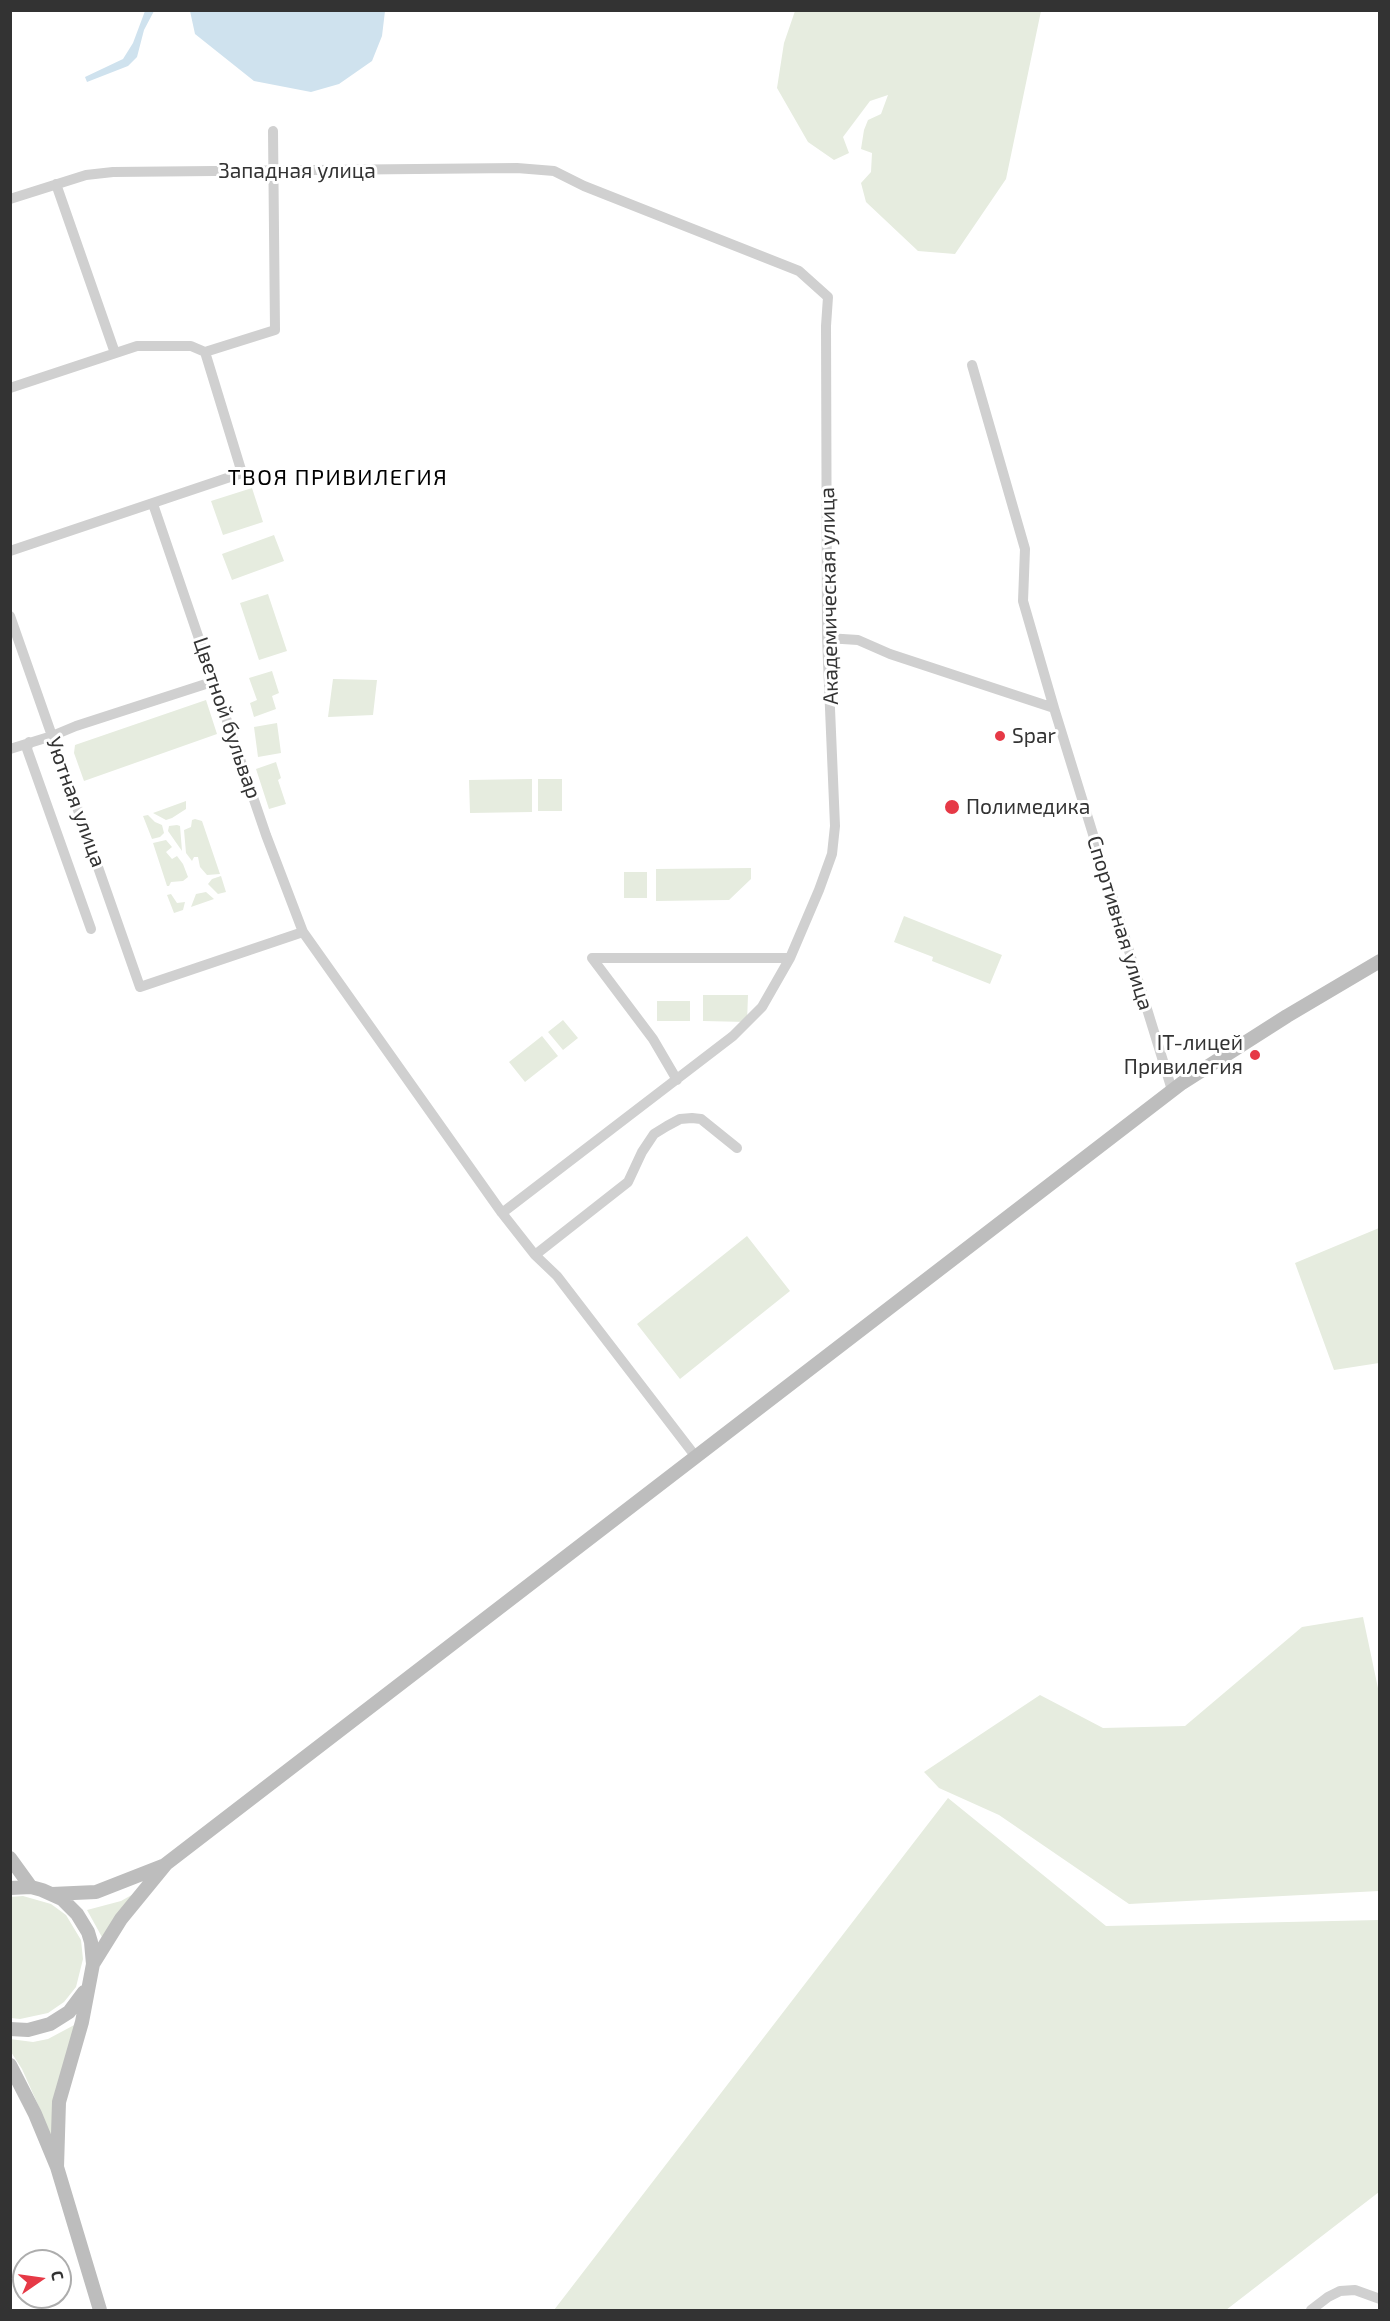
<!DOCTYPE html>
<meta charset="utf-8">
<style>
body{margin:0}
#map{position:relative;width:1390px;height:2321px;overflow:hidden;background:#fff;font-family:"Exo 2",sans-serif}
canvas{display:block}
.frame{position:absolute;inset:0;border:12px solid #333;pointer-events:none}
.north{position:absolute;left:12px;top:2249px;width:60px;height:60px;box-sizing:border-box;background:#fff;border:2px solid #adadad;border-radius:50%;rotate:77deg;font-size:16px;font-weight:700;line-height:24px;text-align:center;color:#333}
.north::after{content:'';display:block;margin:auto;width:21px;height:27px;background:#e63946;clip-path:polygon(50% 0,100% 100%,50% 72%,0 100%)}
</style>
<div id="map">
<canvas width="1390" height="2321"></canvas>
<div class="frame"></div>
<div class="north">С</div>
</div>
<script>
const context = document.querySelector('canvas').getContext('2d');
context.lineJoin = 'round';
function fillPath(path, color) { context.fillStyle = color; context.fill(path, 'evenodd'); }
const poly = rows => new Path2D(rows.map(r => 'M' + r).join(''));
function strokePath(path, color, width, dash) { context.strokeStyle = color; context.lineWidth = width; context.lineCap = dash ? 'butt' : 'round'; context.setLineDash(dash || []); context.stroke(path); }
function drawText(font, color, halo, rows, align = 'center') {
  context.font = font + ' "Exo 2",sans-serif'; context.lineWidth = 6; context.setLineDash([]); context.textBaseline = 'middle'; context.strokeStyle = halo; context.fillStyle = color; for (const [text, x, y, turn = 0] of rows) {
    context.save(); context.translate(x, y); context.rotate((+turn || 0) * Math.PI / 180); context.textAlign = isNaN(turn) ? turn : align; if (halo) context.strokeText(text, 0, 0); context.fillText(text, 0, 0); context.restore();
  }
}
const green = poly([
 [795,11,1041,11,1006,179,955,254,918,251,866,202,861,183,871,172,872,153,861,149,864,130,868,120,881,114,888,95,870,101,843,137,849,153,834,160,808,142,777,88,784,43],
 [252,488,263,522,223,535,211,501],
 [274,535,284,561,232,580,222,554],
 [268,594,287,651,259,660,240,603],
 [272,671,279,693,272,696,276,709,254,717,250,703,257,700,249,678],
 [333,679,377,680,373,715,328,717],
 [206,700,217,734,84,781,74,753,75,745],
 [277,723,281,753,258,757,254,727],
 [276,762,281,778,278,780,286,804,269,809,256,769],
 [532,779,532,812,470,813,469,780],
 [538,779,562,779,562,811,538,811],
 [186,801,186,809,172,818,166,820,153,813],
 [148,815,155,822,162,825,164,833,160,837,152,839,143,816],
 [195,819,202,821,220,874,207,875,200,867,198,857,194,857,192,861,186,853,184,830,191,827,192,820],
 [177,825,180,826,182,851,168,831,169,826],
 [166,840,172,847,166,852,172,859,177,856,183,864,188,877,183,881,171,882,169,886,167,886,153,843],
 [751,868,751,879,729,900,656,901,656,869],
 [624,872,647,872,647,898,624,898],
 [221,876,226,892,218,894,208,884,212,879],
 [206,892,214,899,191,907,196,894],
 [171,894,177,903,185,902,183,910,174,913,167,895],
 [904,916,1002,955,990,984,932,961,933,957,894,942],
 [703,995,748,995,747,1022,703,1021],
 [657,1001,690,1001,690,1021,657,1021],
 [563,1020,578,1038,563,1050,548,1032],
 [542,1036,558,1056,525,1082,509,1062],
 [1379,1228,1379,1363,1334,1370,1295,1263],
 [747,1236,790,1291,680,1379,637,1324],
 [1363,1617,1379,1693,1379,1891,1129,1904,999,1815,939,1788,924,1772,1040,1695,1103,1728,1185,1726,1302,1627],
 [948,1798,1106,1926,1379,1920,1379,2192,1226,2310,554,2310],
 [137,1892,103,1939,87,1910,121,1901],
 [23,1896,51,1904,66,1915,81,1940,83,1959,76,1987,64,2002,48,2013,20,2019,11,2018,10,1897],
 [78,2023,52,2147,39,2107,22,2069,11,2052,10,2039,33,2042,48,2039]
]);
const water = poly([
 [145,11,154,11,144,30,137,57,128,66,87,82,85,77,123,59,133,43],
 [385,11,382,36,372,61,339,84,311,92,254,81,195,34,190,11]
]);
const street = poly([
 [56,184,115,353],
 [10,199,86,175,113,172,517,168,554,171,584,186,799,271,828,297,826,326,827,638,835,826,832,854,819,890,790,958,762,1007,733,1036,502,1213,303,932,266,835,153,504],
 [972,365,1025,549,1023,601,1054,708],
 [10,388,137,346,191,346,205,352,275,330,273,131],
 [10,551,242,473,205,352],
 [10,616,140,987,303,932],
 [827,638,858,640,890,654,1054,708,1172,1090],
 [29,742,27,749,91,929],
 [10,749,52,736,76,726,215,681],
 [592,958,790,958],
 [592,958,653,1039,677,1080],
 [502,1213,535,1255,557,1276,696,1457],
 [535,1255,628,1182,642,1152,654,1134,667,1126,680,1119,692,1118,701,1119,737,1148],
 [1311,2310,1328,2297,1340,2291,1355,2290,1380,2299]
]);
const secondary = poly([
 [10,1858,31,1887],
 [10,1888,31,1887,42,1890,62,1899,77,1914,88,1932,91,1942,93,1964,82,2022,59,2102,57,2167],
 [52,1894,96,1892,165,1865],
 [93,1964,121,1919,166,1864,1182,1083,1287,1016,1380,961],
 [10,2029,28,2030,50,2024,69,2012,84,1992],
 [10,2065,35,2114,57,2167,100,2310]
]);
const markers = [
 [1000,736,6,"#e63946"],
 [952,807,8,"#e63946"],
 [1255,1055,6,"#e63946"]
];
const streetNames = [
 ["Западная улица",297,171],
 ["Академическая улица",829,596,-91],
 ["Цветной бульвар",227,718,71],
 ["Уютная улица",76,802,70],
 ["Спортивная улица",1120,923,73]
];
const poiNames = [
 ["Spar",1012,736],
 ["Полимедика",966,807],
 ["IT-лицей",1243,1043,"right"],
 ["Привилегия",1243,1067,"right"]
];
const neighbourhoodNames = [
 ["ТВОЯ ПРИВИЛЕГИЯ",338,478]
];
fillPath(green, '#e6ecdf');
fillPath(water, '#cfe2ee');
strokePath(street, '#d0d0d0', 10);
strokePath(secondary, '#bdbdbd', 14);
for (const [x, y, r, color] of markers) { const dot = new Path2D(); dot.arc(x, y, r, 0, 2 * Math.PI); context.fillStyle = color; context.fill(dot); strokePath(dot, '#fff', 2); }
drawText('21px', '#333', '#fff', streetNames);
drawText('21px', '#333', '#fff', poiNames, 'left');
context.letterSpacing = '1.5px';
drawText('22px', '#000', '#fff', neighbourhoodNames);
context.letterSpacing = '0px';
</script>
